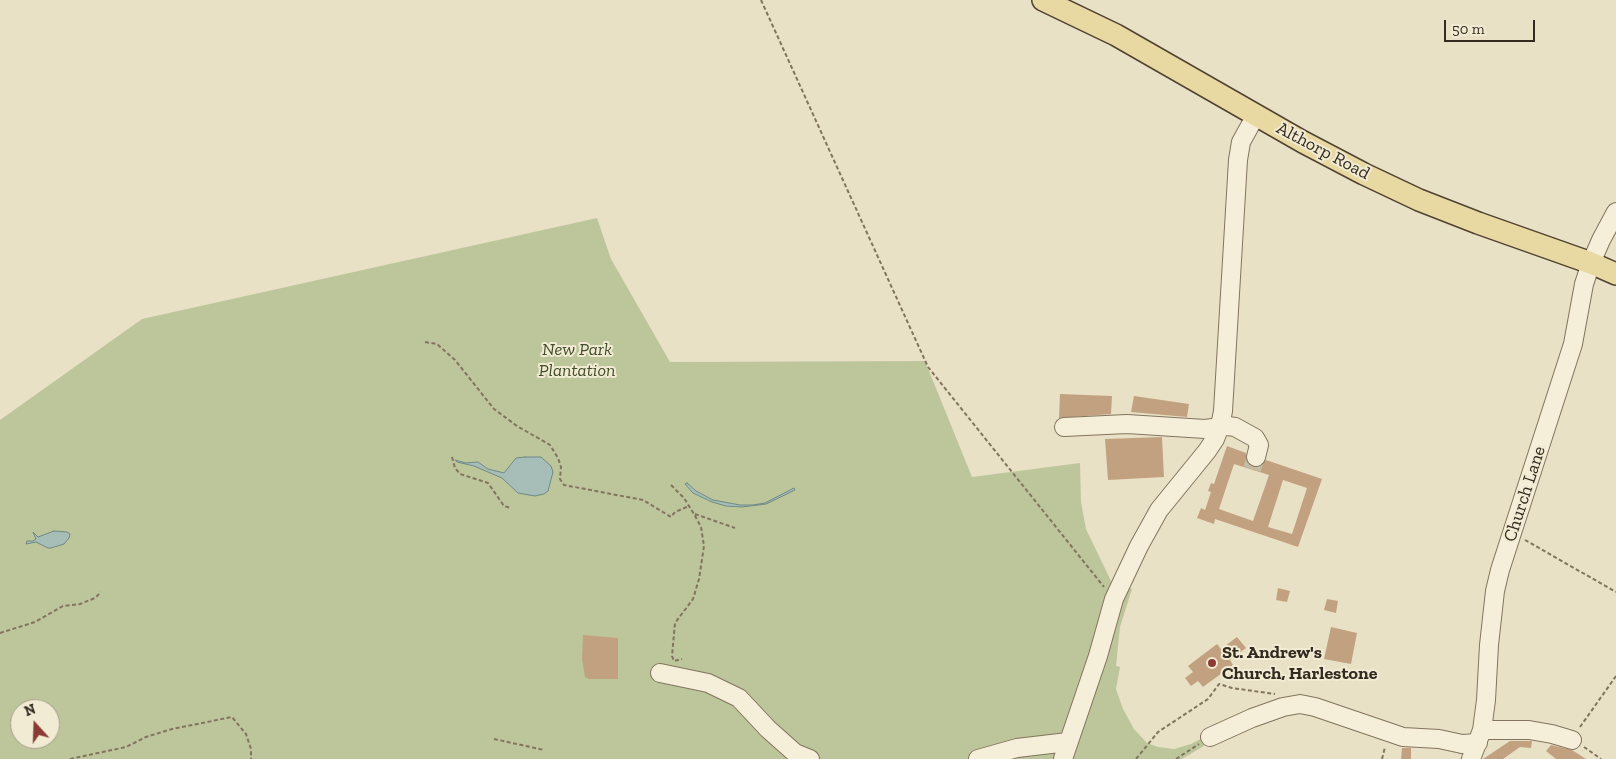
<!DOCTYPE html>
<style>
body{margin:0}
#map{position:relative;width:1616px;height:759px;overflow:hidden;background:#e9e1c6;font-family:"Zilla Slab",serif}
canvas{display:block}
.north{position:absolute;left:10px;top:699px;width:50px;height:50px;box-sizing:border-box;background:#f1ebd4;border:1px solid #a59e8c;border-radius:50%;rotate:340deg;font-size:14px;font-weight:700;line-height:20px;text-align:center;color:#342b20}
.north::after{content:'';display:block;margin:auto;width:18px;height:22px;background:#8a3b35;clip-path:polygon(50% 0,100% 100%,50% 72%,0 100%)}
.scale{position:absolute;left:1444px;top:20px;width:91px;height:22px;box-sizing:border-box;border:2px solid #342b20;border-top:0;padding-left:6px;font-size:15px;line-height:18px;white-space:nowrap;color:#342b20;-webkit-text-stroke:4px #f1ebd4;paint-order:stroke}
</style>
<div id="map">
<canvas width="1616" height="759"></canvas>
<div class="north">N</div>
<div class="scale">50 m</div>
</div>
<script>
const context = document.querySelector('canvas').getContext('2d');
context.lineJoin = 'round';
function fillPath(path, color) { context.fillStyle = color; context.fill(path, 'evenodd'); }
const poly = rows => new Path2D(rows.map(r => 'M' + r).join(''));
function strokePath(path, color, width, dash) { context.strokeStyle = color; context.lineWidth = width; context.lineCap = dash ? 'butt' : 'round'; context.setLineDash(dash || []); context.stroke(path); }
function drawText(font, color, halo, rows, align = 'center') {
  context.font = font + ' "Zilla Slab",serif'; context.lineWidth = 4; context.setLineDash([]); context.textBaseline = 'middle'; context.strokeStyle = halo; context.fillStyle = color; for (const [text, x, y, turn = 0] of rows) {
    context.save(); context.translate(x, y); context.rotate((+turn || 0) * Math.PI / 180); context.textAlign = isNaN(turn) ? turn : align; if (halo) context.strokeText(text, 0, 0); context.fillText(text, 0, 0); context.restore();
  }
}
const green = poly([
 [597,218,611,259,670,362,925,361,972,477,1080,463,1081,502,1086,529,1111,581,1132,589,1120,627,1116,666,1120,667,1116,689,1123,709,1134,729,1147,743,1158,747,1174,749,1191,744,1208,735,1212,741,1182,759,0,759,0,420,142,319],
 [20,709,50,709,50,739,20,739]
]);
const water = poly([
 [525,457,541,457,551,466,553,472,548,491,544,494,535,496,518,493,502,478,474,466,457,462,455,460,466,463,478,462,488,469,504,473,516,458,525,457],
 [687,483,696,491,713,500,740,505,753,505,765,503,794,488,795,490,766,504,742,507,726,506,712,502,693,493,685,484,687,483],
 [54,531,67,532,70,534,69,538,64,544,51,548,48,548,36,542,26,544,27,541,33,541,36,539,33,532,38,537,54,531]
]);
const building = poly([
 [1060,394,1112,396,1111,414,1059,418],
 [1134,396,1189,404,1187,417,1131,412],
 [1162,437,1164,477,1108,480,1105,439],
 [1227,446,1246,453,1246,460,1253,467,1259,467,1266,460,1322,479,1298,547,1215,519,1214,524,1197,518,1201,508,1205,510,1211,492,1208,491,1211,483,1214,484],
 [1234,464,1269,475,1253,521,1219,509],
 [1283,480,1307,488,1292,534,1268,527],
 [1278,588,1290,591,1287,602,1276,600],
 [1327,599,1338,601,1336,613,1324,610],
 [1331,627,1357,633,1351,664,1324,659],
 [583,635,618,638,618,679,589,679,585,677,582,659],
 [1237,637,1246,648,1230,660,1233,665,1203,687,1198,681,1191,686,1185,678,1193,672,1188,666,1217,644,1221,649],
 [1510,741,1532,741,1531,748,1520,747,1503,759,1483,759],
 [1551,745,1572,750,1586,759,1556,759,1546,751],
 [1402,748,1411,748,1411,759,1401,759]
]);
const minorTunnel = poly([
 [1252,469,1256,457]
]);
const path = poly([
 [761,0,928,367,1104,587],
 [425,342,437,344,455,360,494,409,517,426,550,445,558,458,561,467,560,479,564,485,643,500,671,517,675,512,689,506],
 [452,457,455,468,460,474,488,483,504,506,511,508],
 [671,485,684,498,694,514,701,527,704,546,699,579,693,599,675,623,672,656,674,661,682,659],
 [695,514,735,528],
 [1525,540,1616,592],
 [0,633,35,622,63,606,80,604,95,598,101,592],
 [1580,727,1616,676],
 [494,739,544,750],
 [1584,747,1601,759],
 [70,759,126,747,146,737,172,729,232,717,246,734,251,749,251,759],
 [1136,759,1158,732,1208,699,1219,684,1232,688,1275,694],
 [1176,759,1199,744],
 [1382,759,1385,747]
]);
const minor = poly([
 [1064,427,1127,424,1205,429,1228,426,1235,427,1255,438,1259,445,1256,457],
 [660,673,708,683,739,698,768,729,795,753,810,759],
 [1482,730,1529,730,1552,734,1572,740],
 [1210,737,1252,718,1283,707,1300,704,1315,707,1403,737,1439,739,1462,744,1478,743],
 [978,759,1017,748,1068,742],
 [1063,759,1098,656,1114,599,1139,546,1159,510,1207,451,1215,439,1220,426,1223,411,1238,160,1241,142,1256,115],
 [1471,759,1482,730,1486,700,1489,645,1495,591,1500,570,1573,344,1584,284,1591,263,1601,240,1616,212]
]);
const major = poly([
 [1043,0,1116,35,1303,142,1364,174,1419,200,1478,223,1591,263,1616,274]
]);
const markers = [
 [1212,663,5,"#8a3b35"]
];
const streetNames = [
 ["Althorp Road",1323,151,28],
 ["Church Lane",1525,494,-72]
];
const parkNames = [
 ["New Park",577,350],
 ["Plantation",577,371]
];
const poiNames = [
 ["St. Andrew's",1222,653],
 ["Church, Harlestone",1222,674]
];
fillPath(green, '#bdc69b');
fillPath(water, '#a7bdb8');
strokePath(water, '#6e8a85', 1);
fillPath(building, '#c2a180');
strokePath(minorTunnel, '#c5bda5', 18, [18, 9]);
strokePath(minor, '#82745e', 20);
strokePath(major, '#504231', 24);
strokePath(path, '#82745e', 2, [4, 2.5]);
strokePath(minor, '#f5eed8', 18);
strokePath(major, '#e8d8a2', 21);
for (const [x, y, r, color] of markers) { const dot = new Path2D(); dot.arc(x, y, r, 0, 2 * Math.PI); context.fillStyle = color; context.fill(dot); strokePath(dot, '#f1ebd4', 2); }
drawText('18px', '#342b20', '#f1ebd4', streetNames);
drawText('italic 18px', '#414e29', '#f1ebd4', parkNames);
drawText('bold 18px', '#342b20', '#f1ebd4', poiNames, 'left');
</script>
